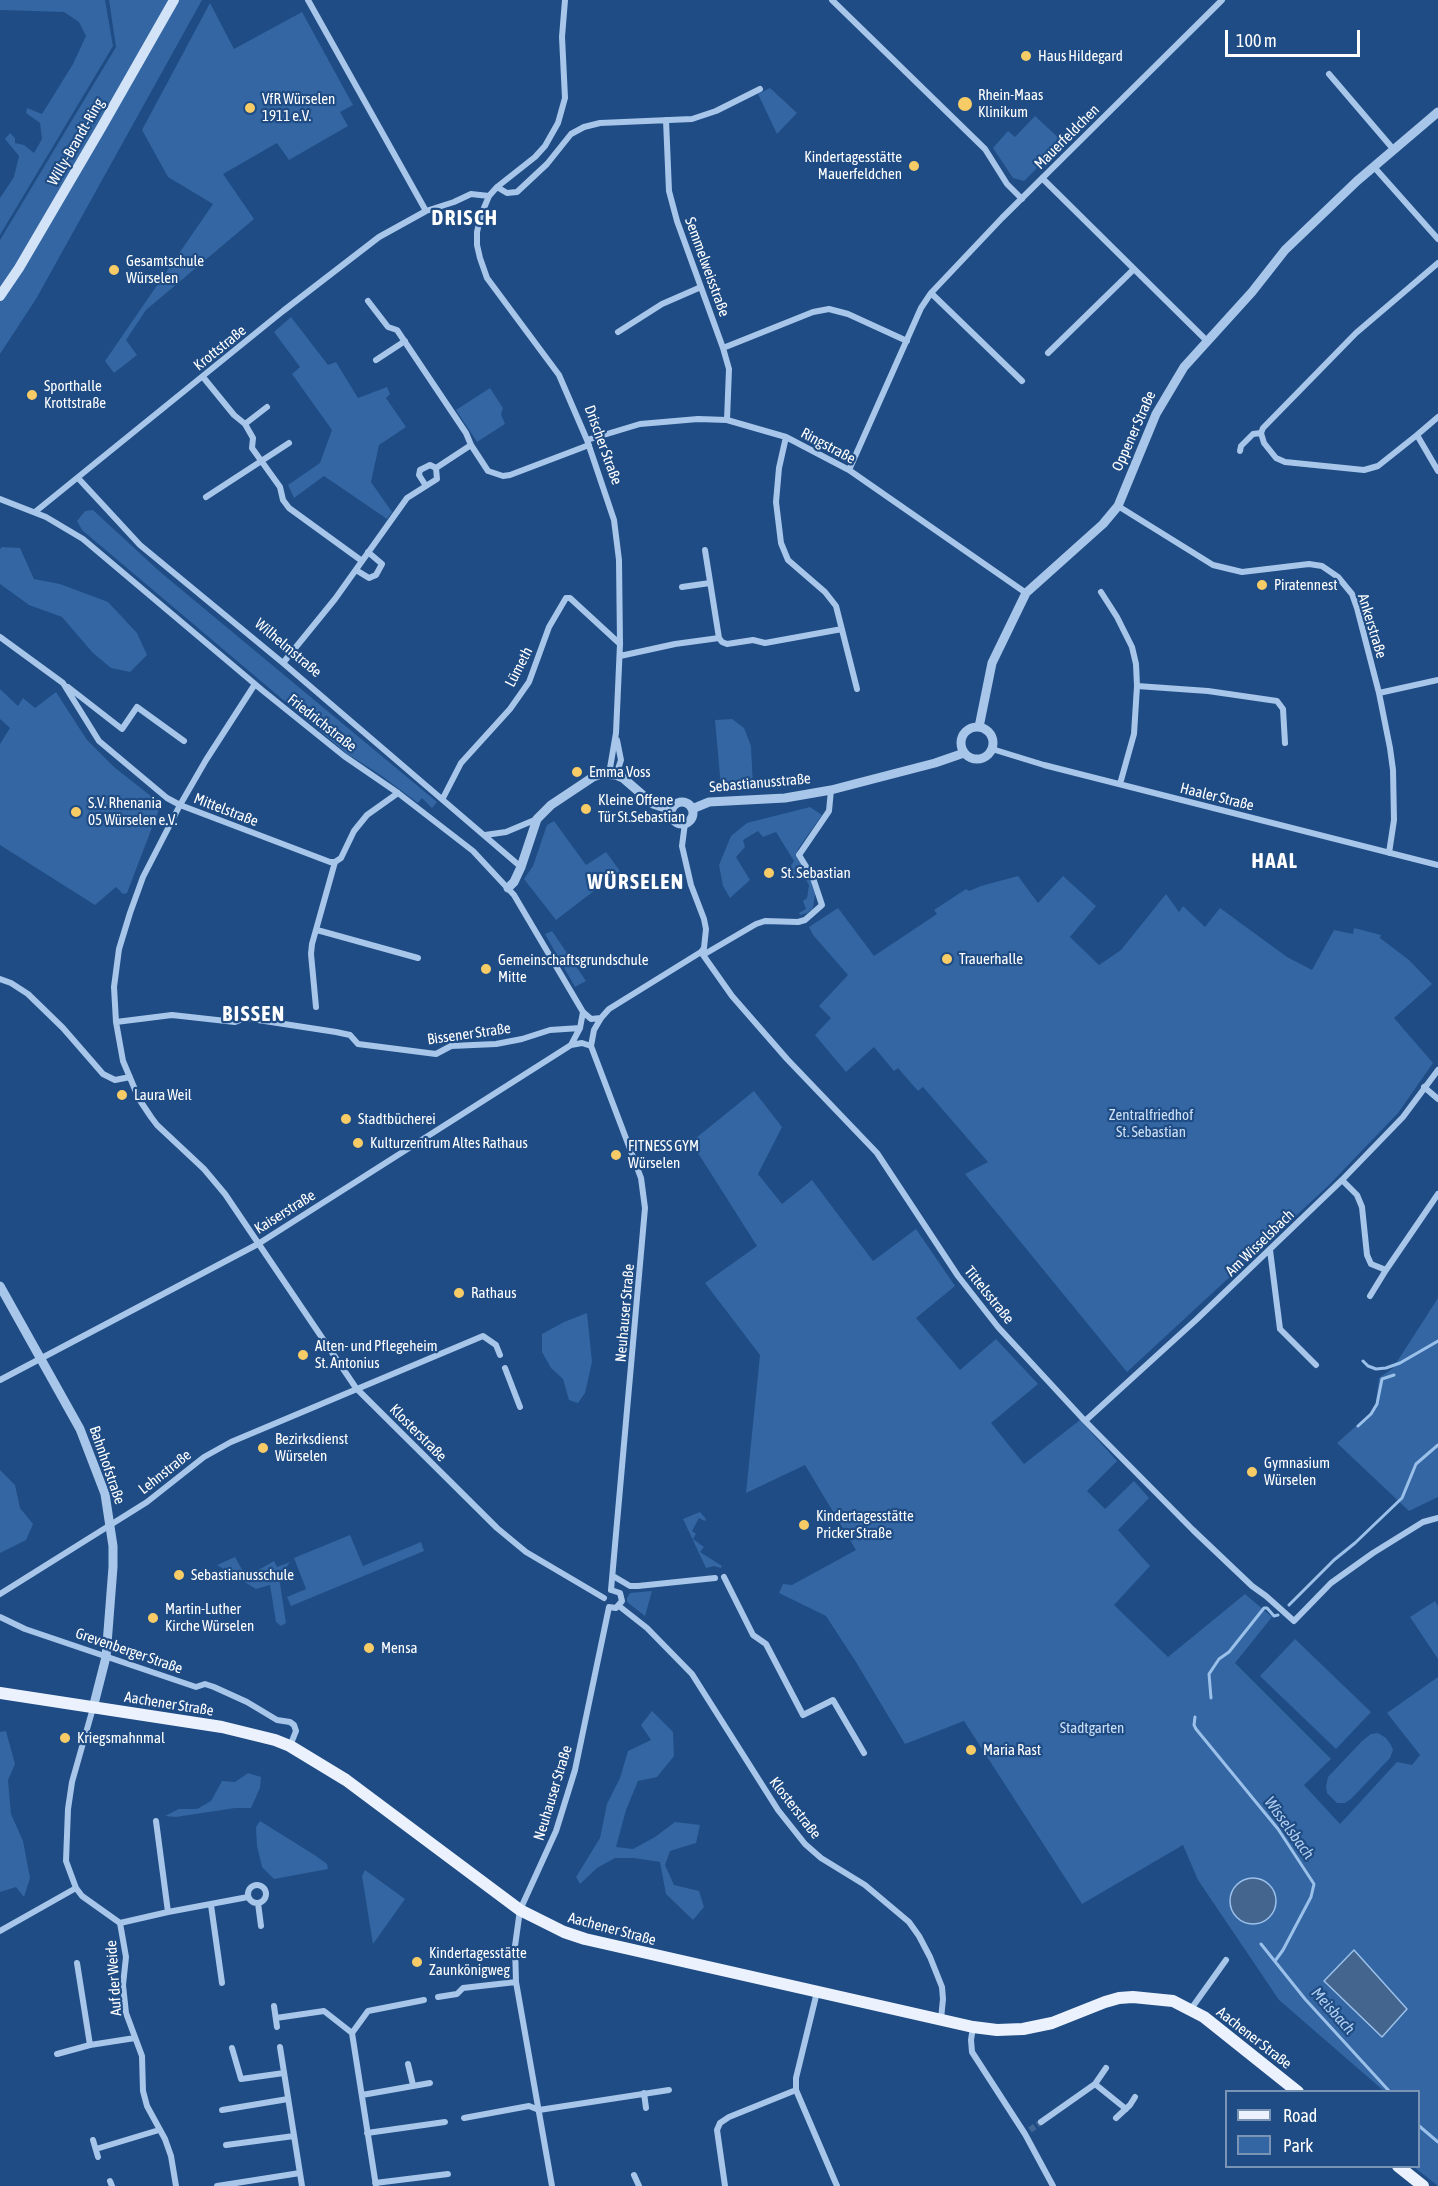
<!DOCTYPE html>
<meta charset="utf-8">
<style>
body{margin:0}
#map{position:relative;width:1438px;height:2186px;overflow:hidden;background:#1f4c84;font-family:"Asap Condensed",sans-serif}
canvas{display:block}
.legend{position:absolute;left:1225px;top:2090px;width:195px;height:78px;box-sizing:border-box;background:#1f4c84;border:2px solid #7994b5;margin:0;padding:8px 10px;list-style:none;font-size:18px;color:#fff}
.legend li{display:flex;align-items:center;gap:12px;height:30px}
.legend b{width:30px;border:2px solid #7994b5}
.scale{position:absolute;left:1225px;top:30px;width:135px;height:27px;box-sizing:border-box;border:3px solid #fff;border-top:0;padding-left:8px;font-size:18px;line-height:21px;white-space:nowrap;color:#fff;-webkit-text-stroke:4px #1f4c84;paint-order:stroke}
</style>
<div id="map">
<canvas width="1438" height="2186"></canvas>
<ul class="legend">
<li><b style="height:8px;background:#ebf2fe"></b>Road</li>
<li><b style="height:16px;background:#3366a2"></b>Park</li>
</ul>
<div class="scale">100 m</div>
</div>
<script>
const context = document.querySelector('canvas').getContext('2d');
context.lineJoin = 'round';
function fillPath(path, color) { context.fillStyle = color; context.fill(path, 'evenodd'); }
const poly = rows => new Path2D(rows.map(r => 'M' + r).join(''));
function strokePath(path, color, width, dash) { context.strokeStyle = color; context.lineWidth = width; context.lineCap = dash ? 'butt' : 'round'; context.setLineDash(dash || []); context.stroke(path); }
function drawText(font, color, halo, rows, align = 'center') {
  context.font = font + ' "Asap Condensed",sans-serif'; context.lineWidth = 4.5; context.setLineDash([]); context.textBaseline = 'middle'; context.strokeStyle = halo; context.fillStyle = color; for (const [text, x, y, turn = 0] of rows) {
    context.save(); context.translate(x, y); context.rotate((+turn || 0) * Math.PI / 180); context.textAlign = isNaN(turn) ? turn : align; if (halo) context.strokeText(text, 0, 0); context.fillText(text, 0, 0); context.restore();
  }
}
const green = poly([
 [0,0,105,0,113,46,0,235,0,198,14,177,19,156,5,139,10,133,15,138,15,143,24,145,34,153,42,139,40,123,26,113,27,108,42,114,73,64,86,36,79,22,64,12,0,10],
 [109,0,202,0,36,299,0,354,0,240,116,47],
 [210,3,234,49,302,12,353,105,340,112,348,126,289,160,277,143,223,174,254,219,146,310,126,340,137,355,114,373,105,361,213,204,168,177,142,130],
 [770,88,797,113,777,134,758,94],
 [1035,116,1063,142,1024,181,1013,178,993,148,1008,131,1015,137],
 [291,317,328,365,336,362,358,398,387,387,390,394,386,398,406,427,379,445,371,482,392,512,387,519,324,476,294,498,288,485,320,463,332,430,292,374,300,367,274,332],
 [490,388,503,408,501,414,505,424,477,442,456,410],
 [93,510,159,571,437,802,432,808,422,798,418,803,379,774,346,753,82,530,77,521,85,511],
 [2,547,20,548,34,579,60,584,108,602,137,633,147,655,130,672,111,668,93,653,62,617,29,605,0,584,0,549],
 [0,689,18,706,23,698,35,708,56,692,87,740,114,767,161,804,127,893,123,894,116,887,95,905,0,845,0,744,10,728,0,719],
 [732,719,744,728,751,746,753,786,721,787,715,720],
 [810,807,822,815,798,849,797,856,811,879,815,894,813,908,807,913,800,915,799,913,806,909,803,901,807,898,809,885,803,875,796,878,790,867,794,861,776,832,763,837,758,831,743,840,745,847,736,857,750,880,730,898,723,886,719,865,731,836,747,823],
 [554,821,586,865,606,852,620,871,556,920,524,879,533,866,547,825],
 [1018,876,1038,903,1063,876,1096,906,1070,937,1099,965,1121,950,1166,894,1179,912,1183,906,1205,927,1220,908,1287,957,1312,970,1334,930,1353,934,1354,928,1381,935,1380,938,1409,960,1432,984,1394,1018,1433,1063,1398,1113,1328,1186,1127,1372,965,1174,988,1162,923,1087,918,1091,898,1068,894,1071,874,1047,846,1072,815,1035,831,1018,819,1006,848,975,813,935,809,927,838,908,874,956,937,914,934,910,966,889,969,891,981,886],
 [552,931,586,981,575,987,545,934],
 [754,1091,782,1127,758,1174,782,1204,812,1180,873,1261,916,1229,955,1286,916,1318,960,1370,996,1339,1038,1384,991,1423,1024,1464,1080,1420,1117,1461,1087,1491,1105,1509,1134,1481,1149,1498,1118,1530,1150,1566,1114,1605,1168,1657,1245,1594,1272,1617,1235,1663,1331,1759,1304,1785,1340,1824,1397,1762,1412,1765,1420,1755,1387,1713,1438,1677,1438,2186,1414,2167,1418,2166,1418,2092,1384,2091,1279,2000,1198,1880,1183,1845,1082,1904,964,1721,905,1744,856,1662,826,1616,779,1593,783,1584,792,1585,856,1550,805,1465,746,1493,760,1355,705,1283,757,1246,691,1142],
 [1438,1298,1438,1497,1409,1511,1337,1443,1375,1409,1379,1378,1393,1368],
 [587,1313,592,1362,585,1393,578,1403,569,1400,563,1379,551,1368,542,1352,542,1334,564,1322],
 [0,1470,15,1485,20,1508,33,1524,26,1540,0,1553],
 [700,1512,706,1519,705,1521,699,1518,692,1531,696,1534,693,1539,704,1547,700,1552,722,1566,721,1568,714,1566,706,1568,683,1519],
 [350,1535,363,1566,421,1542,424,1551,291,1606,287,1597,306,1589,294,1558],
 [235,1557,246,1577,274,1561,277,1567,290,1562,279,1577,286,1623,281,1626,276,1622,270,1585,256,1589,217,1565],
 [652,1591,645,1616,627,1602,627,1598,630,1593],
 [1435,1601,1438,1606,1438,1659,1410,1617],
 [1295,1639,1371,1712,1336,1749,1260,1676],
 [652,1711,673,1732,674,1756,657,1777,638,1781,626,1810,616,1847,633,1849,655,1837,675,1822,700,1825,696,1843,670,1851,665,1865,674,1885,699,1891,704,1907,693,1920,666,1894,660,1862,634,1858,615,1858,597,1868,580,1884,576,1877,600,1838,607,1804,620,1778,628,1751,651,1740,641,1725],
 [6,1731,15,1764,8,1780,11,1814,23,1841,30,1878,24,1897,16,1887,0,1892,0,1732],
 [1378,1733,1386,1738,1391,1745,1393,1750,1390,1758,1351,1799,1345,1803,1337,1803,1327,1793,1326,1786,1328,1777,1362,1741,1371,1734],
 [248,1773,261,1777,260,1788,251,1808,235,1808,176,1817,165,1816,179,1809,197,1809,211,1801,222,1781,235,1782],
 [260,1821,313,1854,327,1864,328,1869,274,1879,262,1867,257,1846,256,1827],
 [365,1870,405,1899,373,1944,362,1876]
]);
const water = poly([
 '1230 1901a23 23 0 1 1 46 0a23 23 0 1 1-46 0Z',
 [1354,1950,1407,2009,1382,2037,1324,1981,1354,1950]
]);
const stream = poly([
 [1363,1361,1368,1366,1376,1369,1386,1368,1400,1363,1438,1341],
 [1358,1426,1371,1414,1377,1404,1382,1379,1394,1375],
 [1289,1605,1334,1560,1355,1543,1402,1498,1416,1464,1438,1445],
 [1211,1698,1209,1674,1219,1659,1229,1652,1264,1608,1267,1608,1274,1616,1278,1615],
 [1195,1717,1194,1725,1196,1729,1278,1829,1314,1884,1311,1897,1283,1950,1275,1961],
 [1261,1944,1305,1999,1390,2092],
 [1418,2125,1438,2142]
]);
const minorTunnel = poly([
 [1030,2130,1041,2122]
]);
const minor = poly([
 [308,0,426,211],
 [565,0,562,37,565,98,558,123,545,146,535,157,497,187,489,196,481,215,477,232,477,245,480,258,487,278,559,375,587,440,614,520,619,560,620,644,616,733,609,774],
 [832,0,985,149,1007,184,1022,199],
 [1329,74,1394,150],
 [666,120,669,191,677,221,723,348,729,369,727,420],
 [1374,167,1438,239],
 [1042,178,1207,341],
 [497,187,507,193,517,192,547,164,571,134,584,127,600,123,692,119,716,111,760,89],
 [931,293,1022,381],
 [368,301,388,327,397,330,466,433,471,445,488,471,503,476,510,475,589,445],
 [618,332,662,304,701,287],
 [723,348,813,312,829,309,848,314,907,341],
 [1048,353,1134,269],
 [376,360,405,341],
 [203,377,234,415,245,424,253,438,252,448,280,487,283,500,289,508,362,561],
 [1438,417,1417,435,1438,471],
 [245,424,267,407],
 [1417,435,1378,466,1364,470,1285,462,1276,458,1264,443,1261,433,1263,428,1356,333,1438,263],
 [786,437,779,468,776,502,781,543,788,560,825,592,836,606,857,689],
 [587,440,640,424,698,419,727,420,786,437,849,470,1026,593],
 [1240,451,1241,446,1253,434,1261,433],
 [849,470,921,308,931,293,1002,218,1222,0],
 [78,478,140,545,283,663,521,867],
 [426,486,419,475,420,470,430,465,436,468],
 [206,497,289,443],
 [0,499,46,517,83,539,262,690,344,756,398,793,473,851,514,895,583,1012,591,1019,601,1018],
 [1118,506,1213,565,1242,572,1309,564,1322,566,1338,577,1352,594,1357,608,1379,693,1390,748,1393,770,1394,820,1389,853],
 [35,512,283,311,379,237,426,211,454,202,471,194,489,196],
 [705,550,719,638,722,642,727,644,753,640,765,643,842,629],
 [356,570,369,578,376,575,382,564,368,552],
 [682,587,710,583],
 [1101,592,1117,617,1132,647,1136,664,1137,686,1134,734,1120,784],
 [0,637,63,683,99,741,167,798,180,805,330,862,335,862],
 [620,656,675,644,719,638],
 [283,663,335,599,407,498,437,479,436,468,471,445],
 [255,684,206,760,180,805,143,877,130,913,119,949,114,987,116,1022,123,1061,139,1099,151,1117,157,1125,204,1169,225,1194,356,1388,497,1528,526,1552,604,1598],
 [1137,686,1208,691,1277,701,1283,709,1285,743],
 [68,687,122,729,137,707,184,741],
 [1379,693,1438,680],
 [992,749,1044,765,1438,865],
 [616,775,621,760,617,740],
 [443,798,461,763,510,709,529,682,549,627,566,598,570,598,620,644],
 [485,835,506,832,537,819],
 [335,862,341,858,354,831,367,815,398,793],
 [317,930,418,958],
 [701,952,732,996,787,1059,877,1153,958,1276,998,1327,1085,1421,1193,1530,1252,1586,1266,1596,1294,1621,1331,1583,1373,1553,1423,1522,1438,1518],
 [703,955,756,924,765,921,798,922,805,920,822,905,813,878,799,855,829,811,831,790],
 [0,979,11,983,28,994,63,1028,103,1074,115,1080,130,1077],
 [316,1007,311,954,312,944,335,862],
 [116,1022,172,1015,235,1022,245,1018,336,1032,350,1035,358,1044,436,1054,451,1046,496,1044,522,1039,550,1030,580,1028],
 [571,1045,580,1028,583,1012],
 [591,1046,641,1178,645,1208,611,1590],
 [591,1046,594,1030,601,1018,609,1009,701,952,704,948,706,929,704,919,691,885,682,846,685,823],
 [1424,1087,1438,1099],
 [1342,1180,1357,1195,1362,1207,1367,1255,1371,1264,1386,1270],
 [1270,1250,1280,1329,1316,1365],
 [1370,1296,1386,1270,1438,1194],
 [505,1368,520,1407],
 [0,1380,258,1244,571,1045,582,1043,591,1046],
 [1085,1421,1197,1319,1342,1180,1403,1117,1438,1070],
 [613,1576,630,1586,638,1586,715,1578],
 [724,1577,753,1635,766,1644,803,1715,833,1700,864,1753],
 [0,1594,147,1502,204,1457,231,1442,483,1336,496,1345,500,1355],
 [619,1606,647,1628,692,1674,778,1810,805,1844,821,1858,865,1885,909,1922,919,1936,930,1957,942,1987,943,1999,941,2019],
 [609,1607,616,1608,622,1601,620,1593,611,1590],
 [0,1617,25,1629,196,1687,205,1684,214,1687,247,1702,277,1720,290,1722,294,1725,296,1731,290,1746],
 [156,1821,168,1912],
 '248 1894a9 9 0 1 1 18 0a9 9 0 1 1-18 0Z',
 [76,1888,82,1896,120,1923,126,1957,123,1985,126,2013,142,2056,143,2091,147,2106,165,2139,171,2156,176,2186],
 [258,1903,261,1926],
 [211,1905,222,1983],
 [120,1923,168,1912,248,1897],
 [0,1931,76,1888,66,1861,68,1809,72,1782,93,1708],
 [77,1963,90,2045],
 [817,1992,796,2078,796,2090,837,2186],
 [438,1997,457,1994,463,1988,516,1982],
 [274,2006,277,2027],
 [1191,2009,1226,1960],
 [276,2018,324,2011,352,2033,368,2011,424,2000],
 [973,2027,971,2040,972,2052,1025,2134,1053,2186],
 [352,2033,376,2186],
 [280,2047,302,2186],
 [232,2048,241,2079,284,2073],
 [57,2054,90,2045,135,2038],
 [408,2064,413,2085],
 [1095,2084,1106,2068],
 [644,2093,646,2108],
 [362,2095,430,2083],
 [222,2110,288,2099],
 [464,2118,529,2106,539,2110,669,2090],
 [1116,2118,1130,2105,1135,2097],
 [1041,2122,1095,2084,1126,2109],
 [367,2133,445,2122],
 [93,2140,98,2157],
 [226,2145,294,2136],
 [96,2149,159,2130],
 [634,2175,639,2186],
 [110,2181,112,2186],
 [375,2183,448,2174],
 [217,2186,300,2173],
 [552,2186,516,1982,515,1946,520,1910,556,1831,575,1770,609,1607],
 [725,2186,717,2130,720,2123,729,2117,796,2090]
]);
const tertiary = poly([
 [979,727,992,663,1026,593,1103,524,1118,506,1156,414,1184,367,1252,292,1285,250,1357,181,1438,112],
 '961 743a16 16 0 1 1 32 0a16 16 0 1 1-32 0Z',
 '671 813a11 11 0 1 1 22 0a11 11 0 1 1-22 0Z',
 [692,809,709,802,785,798,831,790,935,763,964,753],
 [508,888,514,882,521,867,537,819,551,805,593,777,601,774,616,775,623,778,653,804,671,810],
 [0,1286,80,1429,105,1494,113,1546,113,1567,106,1657,93,1708]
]);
const secondary = poly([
 [0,296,19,268,101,128,174,0]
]);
const primary = poly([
 [0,1693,222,1727,275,1740,290,1746,346,1780,520,1910,564,1932,585,1939,973,2027,997,2030,1023,2029,1052,2023,1105,2002,1119,1998,1133,1997,1173,2001,1204,2017,1298,2092],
 [1398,2166,1423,2186]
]);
const markers = [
 [1026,56,6,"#f7cc67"],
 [965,104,8,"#f7cc67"],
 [250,108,6,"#f7cc67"],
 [914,166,6,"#f7cc67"],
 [114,270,6,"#f7cc67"],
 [32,395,6,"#f7cc67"],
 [1262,585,6,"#f7cc67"],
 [577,772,6,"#f7cc67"],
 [586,809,6,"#f7cc67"],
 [76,812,6,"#f7cc67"],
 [769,873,6,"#f7cc67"],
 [947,959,6,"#f7cc67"],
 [486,969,6,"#f7cc67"],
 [122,1095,6,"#f7cc67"],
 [346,1119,6,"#f7cc67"],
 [358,1143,6,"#f7cc67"],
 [616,1155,6,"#f7cc67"],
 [459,1293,6,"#f7cc67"],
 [303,1355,6,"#f7cc67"],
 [263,1448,6,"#f7cc67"],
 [1252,1472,6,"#f7cc67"],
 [804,1525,6,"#f7cc67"],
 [179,1575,6,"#f7cc67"],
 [153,1618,6,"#f7cc67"],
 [369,1648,6,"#f7cc67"],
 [65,1738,6,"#f7cc67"],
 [971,1750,6,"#f7cc67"],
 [417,1962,6,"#f7cc67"]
];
const poiNames = [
 ["Haus Hildegard",1038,56],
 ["Rhein-Maas",978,95],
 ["Klinikum",978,112],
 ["VfR Würselen",262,99],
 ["1911 e.V.",262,116],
 ["Kindertagesstätte",902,157,"right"],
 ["Mauerfeldchen",902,174,"right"],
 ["Gesamtschule",126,261],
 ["Würselen",126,278],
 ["Sporthalle",44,386],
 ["Krottstraße",44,403],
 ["Piratennest",1274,585],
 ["Emma Voss",589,772],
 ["Kleine Offene",598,800],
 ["Tür St.Sebastian",598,817],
 ["S.V. Rhenania",88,803],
 ["05 Würselen e.V.",88,820],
 ["St. Sebastian",781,873],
 ["Trauerhalle",959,959],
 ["Gemeinschaftsgrundschule",498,960],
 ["Mitte",498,977],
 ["Laura Weil",134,1095],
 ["Stadtbücherei",358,1119],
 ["Kulturzentrum Altes Rathaus",370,1143],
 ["FITNESS GYM",628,1146],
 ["Würselen",628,1163],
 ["Rathaus",471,1293],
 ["Alten- und Pflegeheim",315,1346],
 ["St. Antonius",315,1363],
 ["Bezirksdienst",275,1439],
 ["Würselen",275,1456],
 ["Gymnasium",1264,1463],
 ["Würselen",1264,1480],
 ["Kindertagesstätte",816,1516],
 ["Pricker Straße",816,1533],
 ["Sebastianusschule",191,1575],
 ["Martin-Luther",165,1609],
 ["Kirche Würselen",165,1626],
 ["Mensa",381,1648],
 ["Kriegsmahnmal",77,1738],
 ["Maria Rast",983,1750],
 ["Kindertagesstätte",429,1953],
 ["Zaunkönigweg",429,1970]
];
const streetNames = [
 ["Mauerfeldchen",1067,137,-45],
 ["Willy-Brandt-Ring",76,142,-60],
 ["Semmelweisstraße",707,267,70],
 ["Krottstraße",220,348,-39],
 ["Oppener Straße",1134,431,-66],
 ["Drischer Straße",603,445,70],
 ["Ringstraße",828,446,28],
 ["Ankerstraße",1372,626,73],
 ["Wilhelmstraße",288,648,40],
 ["Lümeth",519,667,-63],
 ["Friedrichstraße",322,723,38],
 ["Sebastianusstraße",760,783,-5],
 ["Haaler Straße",1217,797,14],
 ["Mittelstraße",226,810,21],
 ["Bissener Straße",469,1034,-8],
 ["Kaiserstraße",285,1212,-32],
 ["Am Wisselsbach",1260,1243,-44],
 ["Tittelsstraße",989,1295,51],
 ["Neuhauser Straße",625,1313,-85],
 ["Klosterstraße",418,1433,45],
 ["Bahnhofstraße",107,1465,71],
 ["Lehnstraße",165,1472,-38],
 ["Grevenberger Straße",129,1651,19],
 ["Aachener Straße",169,1704,9],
 ["Neuhauser Straße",553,1793,-73],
 ["Klosterstraße",795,1808,52],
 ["Aachener Straße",612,1929,15],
 ["Auf der Weide",114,1978,-94],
 ["Aachener Straße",1254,2038,38]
];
const parkNames = [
 ["Zentralfriedhof",1151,1115],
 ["St. Sebastian",1151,1132],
 ["Stadtgarten",1092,1728]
];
const waterNames = [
 ["Wisselsbach",1289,1828,54],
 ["Meisbach",1333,2011,48]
];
const districtNames = [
 ["DRISCH",465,218],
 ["HAAL",1275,861],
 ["WÜRSELEN",636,882],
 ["BISSEN",254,1014]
];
fillPath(green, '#3366a2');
fillPath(water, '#44658e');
strokePath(water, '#9bc1eb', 1.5);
strokePath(stream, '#9bc1eb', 3);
strokePath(minorTunnel, '#416796', 6, [6, 3]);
strokePath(minor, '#a7c6e9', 6);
strokePath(tertiary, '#a7c6e9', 9);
strokePath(secondary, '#d2e3f7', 10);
strokePath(primary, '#ebf2fe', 12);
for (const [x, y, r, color] of markers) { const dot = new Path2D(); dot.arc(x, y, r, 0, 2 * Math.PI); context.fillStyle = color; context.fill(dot); strokePath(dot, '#1f4c84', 2); }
drawText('15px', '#fff', '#1f4c84', poiNames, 'left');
drawText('15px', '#fff', '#1f4c84', streetNames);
drawText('15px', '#cce0f7', '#1f4c84', parkNames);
drawText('italic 16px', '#b3d0f1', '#1f4c84', waterNames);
context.letterSpacing = '1.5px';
drawText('bold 21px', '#fff', '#1f4c84', districtNames);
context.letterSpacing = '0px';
</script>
